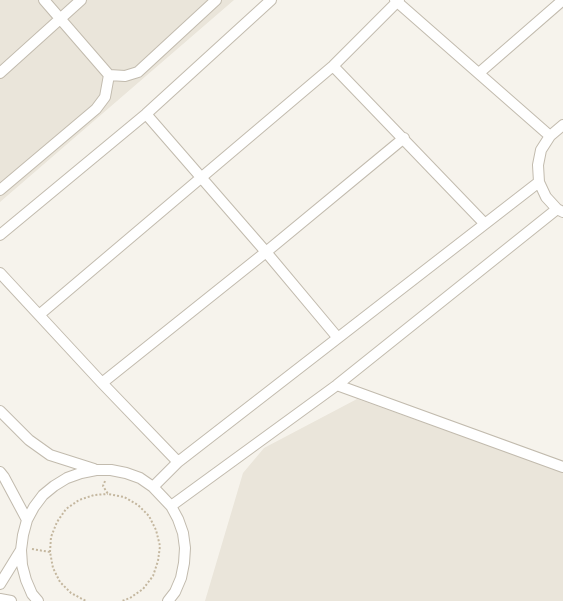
<!DOCTYPE html>
<style>
body{margin:0}
canvas{display:block;background:#f6f3ec}
</style>
<canvas width="563" height="601"></canvas>
<script>
const context = document.querySelector('canvas').getContext('2d');
context.lineJoin = 'round';
function fillPath(path, color) { context.fillStyle = color; context.fill(path, 'evenodd'); }
const poly = rows => new Path2D(rows.map(r => 'M' + r).join(''));
function strokePath(path, color, width, dash) { context.strokeStyle = color; context.lineWidth = width; context.lineCap = dash ? 'butt' : 'round'; context.setLineDash(dash || []); context.stroke(path); }
const residential = poly([
 [0,0,234,0,0,202],
 [357,399,563,472,563,601,205,601,243,473,264,448]
]);
const path = poly([
 [105,481,103,486,108,494,124,497,138,505,149,516,156,530,160,546,158,561,153,576,143,589,130,598,122,601],
 [32,549,50,552,53,568,60,582,71,593,86,601],
 [50,552,51,537,57,522,66,509,79,500,94,495,108,494]
]);
const street = poly([
 [44,0,109,75,125,76,138,72,216,0],
 [395,0,550,136],
 [333,66,485,224],
 [0,73,81,0],
 [479,73,563,0],
 [146,114,266,252,338,338],
 [563,125,550,136,541,150,538,165,539,182,546,197,557,209,563,212],
 [0,190,96,109,105,97,109,75],
 [0,235,146,114,271,0],
 [0,273,102,383,178,462],
 [39,315,333,66,399,0],
 [102,383,266,252,404,138],
 [337,385,563,467],
 [0,411,29,440,50,455,94,469],
 [0,472,4,477,27,520],
 [153,487,178,462,539,182],
 [171,506,337,385,557,209],
 [0,584,21,550],
 [0,599,11,601],
 [38,601,32,594,26,580,22,565,21,550,23,535,27,520,34,507,43,495,54,486,67,478,81,473,96,470,111,470,126,473,140,478,153,487,171,506,178,519,183,533,185,548,184,563,181,578,175,592,168,601]
]);
fillPath(residential, '#eae5da');
strokePath(street, '#c2bbae', 12);
strokePath(path, '#c4b79f', 2, [2, 2]);
strokePath(street, '#fff', 10);
</script>
